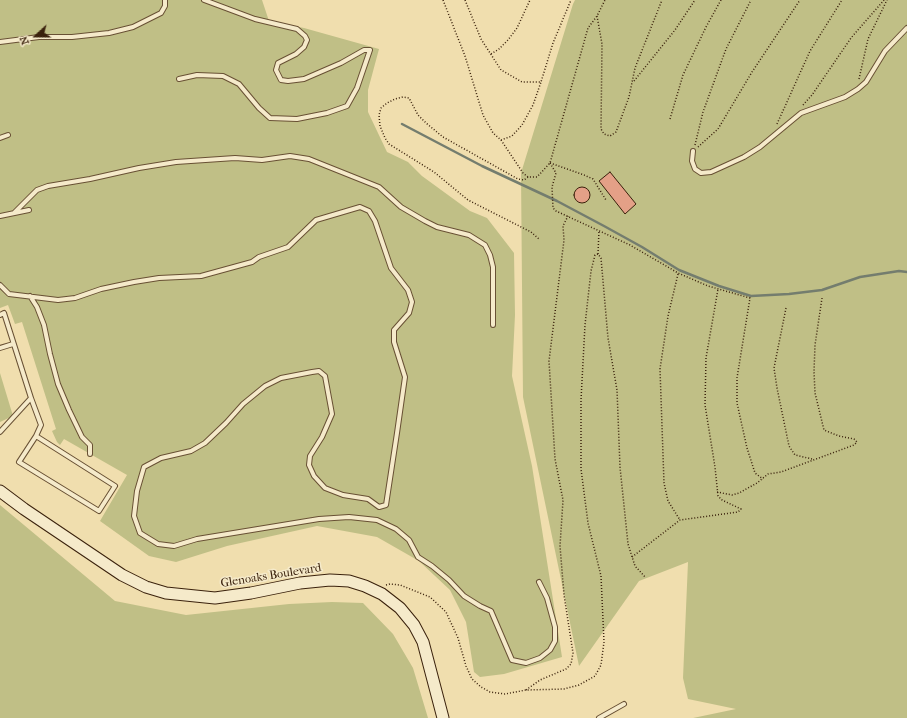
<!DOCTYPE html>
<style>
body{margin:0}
#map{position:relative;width:907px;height:718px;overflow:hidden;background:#f0deae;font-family:"IM FELL French Canon",serif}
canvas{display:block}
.north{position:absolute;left:16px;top:16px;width:40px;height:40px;-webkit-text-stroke:3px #f5eaca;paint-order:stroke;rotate:249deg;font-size:11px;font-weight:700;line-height:16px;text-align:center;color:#3a210c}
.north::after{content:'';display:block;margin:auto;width:14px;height:18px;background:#3a210c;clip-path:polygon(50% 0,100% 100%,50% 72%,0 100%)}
</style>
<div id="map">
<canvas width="907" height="718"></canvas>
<div class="north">N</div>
</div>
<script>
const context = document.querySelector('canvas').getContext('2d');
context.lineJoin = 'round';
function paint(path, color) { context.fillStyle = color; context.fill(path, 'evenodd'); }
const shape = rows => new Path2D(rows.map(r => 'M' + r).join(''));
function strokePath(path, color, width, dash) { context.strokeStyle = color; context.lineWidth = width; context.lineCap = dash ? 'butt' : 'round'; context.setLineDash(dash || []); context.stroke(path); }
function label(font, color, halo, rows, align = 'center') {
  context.font = font + ' "IM FELL French Canon",serif'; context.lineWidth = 3; context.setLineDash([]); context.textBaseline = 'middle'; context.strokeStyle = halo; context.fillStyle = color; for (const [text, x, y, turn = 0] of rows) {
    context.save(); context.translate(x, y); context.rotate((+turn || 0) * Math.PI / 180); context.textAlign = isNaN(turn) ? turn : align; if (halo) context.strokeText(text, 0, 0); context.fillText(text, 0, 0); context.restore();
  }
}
paint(shape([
 [0,0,262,0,269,21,304,28,379,49,368,90,368,112,387,152,408,162,422,176,470,211,487,218,514,253,515,315,512,376,532,466,562,657,504,674,480,677,474,672,466,622,450,590,419,561,377,537,317,526,227,546,176,562,149,556,100,521,127,475,64,439,60,445,57,442,52,431,56,429,22,322,15,324,8,305,0,308],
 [575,0,907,0,907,718,693,718,736,709,688,699,683,678,688,562,639,581,579,666,523,397,521,173,573,4],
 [0,373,13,416,0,422],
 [0,505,115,601,186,615,289,604,332,602,363,603,393,634,413,668,428,718,0,718]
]), '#c0bf86');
strokePath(shape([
 [402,124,482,166,557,201,604,226,642,247,679,270,719,286,751,296,789,294,822,290,860,277,899,271,907,272]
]), '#747d6e', 2.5);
const building = shape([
 [610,172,636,204,625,214,599,181,610,172],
 '574 195a8 8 0 1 1 16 0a8 8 0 1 1-16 0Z'
]);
paint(building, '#e4a087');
strokePath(building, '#3a210c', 1);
const lane = shape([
 [0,42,39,37,72,37,109,33,133,27,161,13,165,6,165,0],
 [179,79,197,75,223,76,239,84,259,108,270,118,297,119,327,113,347,106,357,88,370,50,364,50,341,63,304,79,288,81,281,80,276,70,278,63,296,54,304,47,307,40,305,36,297,29,255,19,204,0],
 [0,138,8,135],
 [693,151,692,161,695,169,701,173,711,172,744,157,760,147,801,113,845,97,858,89,866,82,885,51,907,28],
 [14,213,37,190,48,186,90,179,139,168,176,162,235,158,262,160,290,156,309,159,379,187,401,207,425,221,437,227,469,235,485,245,490,255,493,267,493,325],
 [0,216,29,210],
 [0,285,9,294,58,300,75,298,101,289,134,282,159,278,201,276,252,262,259,257,288,247,316,220,360,207,369,211,375,221,391,268,408,290,412,302,409,313,394,330,394,342,405,377,397,433,386,505,379,507,368,499,343,495,325,488,314,476,309,465,310,456,322,437,332,414,325,376,319,371,312,372,281,378,265,386,243,404,226,423,205,443,191,451,161,458,144,467,137,491,134,516,140,533,158,544,174,546,197,539,319,519,349,517,377,520,396,529,409,540,418,557,432,566,449,580,464,596,480,606,491,611,512,660,526,663,540,658,550,650,555,641,555,627,547,598,539,582],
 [30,296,37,307,44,325,50,354,58,384,69,410,82,437,90,445,90,454],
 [0,315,4,313,31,398,0,432],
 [0,348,13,344],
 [31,398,41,425,36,436,115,486,99,511,19,462,36,436],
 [599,718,624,704]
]);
const secondary = shape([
 [0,491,24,509,122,575,146,587,166,593,215,598,251,593,300,583,330,580,349,581,365,586,382,594,400,608,414,625,423,642,443,718]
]);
strokePath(lane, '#685034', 6);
strokePath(secondary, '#3a210c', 13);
strokePath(shape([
 [443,0,465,56,483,115,493,133,501,140,512,136,522,125,533,105,541,82],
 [465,0,481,39,501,70,522,82,541,82,553,43,571,0],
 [597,16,602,44,601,129,604,134,610,136,616,132,629,97,635,68,662,0],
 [491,54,499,49,508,40,517,28,530,0],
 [859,79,868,39,887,0],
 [634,81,675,30,695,0],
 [803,105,812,95,851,38,884,0],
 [670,119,683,75,706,27,721,0],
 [777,124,810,51,842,0],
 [501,140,523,173,528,177,537,177,550,163,588,28,597,16,605,0],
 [695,145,703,112,726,49,751,0],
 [698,147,718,129,752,72,800,0],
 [550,163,556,173,552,187,553,208,556,211,630,245,678,273,708,286,750,298,737,378,737,403,747,448,755,473,763,479],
 [550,163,584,175,593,179,606,200],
 [528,177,524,180,518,179,443,137,426,123,418,115,409,98,403,97,395,99,387,103,381,108,379,115,380,126,385,138,389,144,434,172,468,200,531,232,539,239],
 [598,254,599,230],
 [678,274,668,316,660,369,664,483,668,501,680,520],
 [786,308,774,368,777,388,789,446,795,455,812,459],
 [717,492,732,495,739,493,757,483,768,474,781,472,854,445,857,442,854,439,839,436,824,430,815,393,814,372,815,345,822,298],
 [632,557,680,520,738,512,741,509,722,500,718,496,715,467,705,405,706,358,718,289],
 [386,585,390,584,400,585,430,597,446,612,458,638,466,666,472,679,481,687,490,692,505,694,526,690,564,689,579,685,595,676,601,665,604,642,601,576,588,523,581,469,581,400,585,325,591,271,595,255,598,254,601,258,608,338,617,390,620,467,628,544,635,566,646,578],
 [526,690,540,680,566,669,571,664,573,653,564,595,560,546,563,500,555,459,549,361,564,240,563,226,568,216]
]), '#3a210c', 1.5, [1, 2]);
strokePath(lane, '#f5eaca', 4);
strokePath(secondary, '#f5eaca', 11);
label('12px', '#3a210c', '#f5eaca', [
 ["Glenoaks Boulevard",271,576,-9]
]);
</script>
